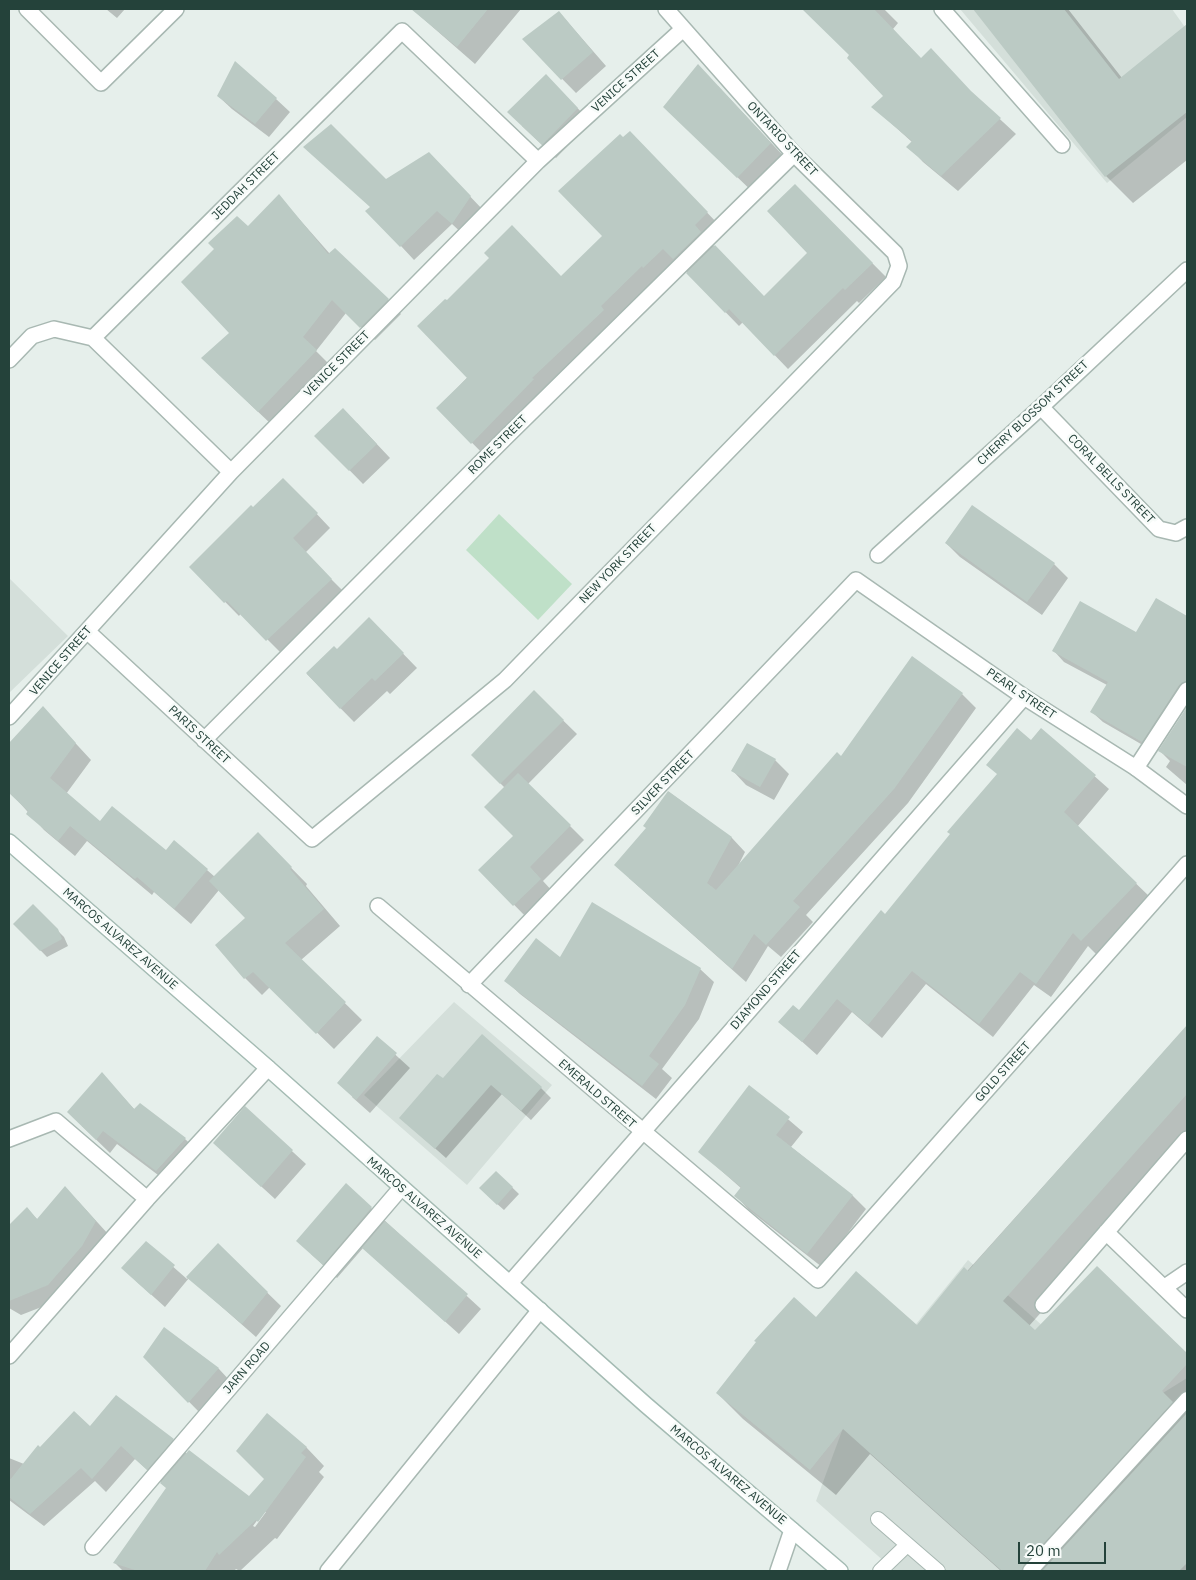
<!DOCTYPE html>
<style>
body{margin:0}
#map{position:relative;width:1196px;height:1580px;overflow:hidden;background:#e6efeb;font-family:"IBM Plex Sans",sans-serif}
canvas{display:block}
.frame{position:absolute;inset:0;border:10px solid #24423a;pointer-events:none}
.scale{position:absolute;left:1018px;top:1542px;width:88px;height:22px;box-sizing:border-box;border:2px solid #24423a;border-top:0;padding-left:6px;font-size:15px;line-height:18px;white-space:nowrap;color:#24423a;-webkit-text-stroke:4px #f7fbf9;paint-order:stroke}
</style>
<div id="map">
<canvas width="1196" height="1580"></canvas>
<div class="frame"></div>
<div class="scale">20 m</div>
</div>
<script>
const context = document.querySelector('canvas').getContext('2d');
context.lineJoin = 'round';
function paint(path, color) { context.fillStyle = color; context.fill(path, 'evenodd'); }
const shape = rows => new Path2D(rows.map(r => 'M' + r).join(''));
function strokePath(path, color, width, dash) { context.strokeStyle = color; context.lineWidth = width; context.lineCap = dash ? 'butt' : 'round'; context.setLineDash(dash || []); context.stroke(path); }
function label(font, color, halo, rows, align = 'center') {
  context.font = font + ' "IBM Plex Sans",sans-serif'; context.lineWidth = 5; context.setLineDash([]); context.textBaseline = 'middle'; context.strokeStyle = halo; context.fillStyle = color; for (const [text, x, y, turn = 0] of rows) {
    context.save(); context.translate(x, y); context.rotate((+turn || 0) * Math.PI / 180); context.textAlign = isNaN(turn) ? turn : align; if (halo) context.strokeText(text, 0, 0); context.fillText(text, 0, 0); context.restore();
  }
}
paint(shape([
 [960,9,1172,9,1187,30,1187,117,1107,183],
 [9,578,68,636,9,693],
 [454,1002,552,1085,467,1185,364,1095],
 [968,1260,1137,1409,1187,1378,1187,1571,895,1571,816,1501,843,1428,882,1366]
]), '#d4dfda');
paint(shape([
 [499,514,572,584,538,620,466,550]
]), '#bfe0c8');
paint(shape([
 [106,9,125,9,117,18],
 [412,9,521,9,475,64],
 [813,9,884,9,898,23,893,29,921,59,977,98,1016,134,958,191,923,162,908,146,912,142,873,107,885,96,851,55,809,13],
 [984,9,1068,9,1122,78,1179,32,1187,40,1187,160,1133,203,1106,176,978,13],
 [559,12,606,66,576,93,524,40],
 [718,86,791,164,758,197,685,127],
 [560,90,591,122,556,158,522,126],
 [218,96,276,99,290,112,269,137,232,109],
 [623,139,643,146,720,226,707,239,764,297,809,253,795,185,886,277,859,303,857,301,788,369,743,322,739,326,677,262,614,321,617,324,486,457,438,408,603,236],
 [443,168,484,211,466,237,452,224,414,260,401,246,371,207,385,180],
 [279,196,330,254,388,300,401,314,375,340,346,313,316,351,330,365,272,425,216,372,231,333,248,228],
 [357,423,390,458,363,484,316,436],
 [297,493,330,528,305,553,345,593,281,653,241,613,239,616,191,567,253,509],
 [946,543,1054,564,1068,578,1042,615,960,557],
 [1156,599,1187,617,1187,699,1153,751,1103,722,1092,712,1107,685,1064,662,1054,651,1137,634],
 [383,633,417,668,390,694,387,691,354,722,307,674,337,651],
 [534,692,577,734,528,784,584,840,543,881,554,893,528,919,480,870,515,836,505,788,472,755],
 [962,694,976,708,908,803,806,915,813,922,781,957,768,946,746,982,629,878,648,828,669,792,732,838,745,852,738,866,841,758],
 [43,708,91,760,66,794,100,823,207,870,215,877,258,834,307,884,306,886,340,926,301,960,362,1020,334,1049,270,987,262,995,245,978,247,918,219,890,191,924,154,892,152,895,87,841,75,856,44,830,9,791,9,744],
 [1187,709,1187,785,1166,767,1170,761,1160,751],
 [1041,729,1109,789,1077,827,1150,897,1096,954,1088,946,1051,997,1034,985,993,1037,926,984,882,1038,852,1012,817,1055,780,1022,799,1012,885,915],
 [775,760,789,774,774,800,746,785,733,771],
 [33,906,64,937,68,946,47,957,15,924],
 [560,958,700,969,714,982,699,1019,662,1069,672,1078,656,1099,520,994,506,981],
 [1187,1026,1187,1148,1029,1326,1035,1332,1097,1268,1187,1355,1187,1571,1001,1571,870,1454,836,1495,743,1419,717,1393,816,1319,917,1327],
 [377,1038,410,1068,370,1113,352,1097],
 [102,1074,135,1110,185,1139,199,1152,170,1184,117,1144,110,1153,82,1126],
 [443,1080,541,1088,551,1098,531,1120,502,1094,446,1158,411,1127],
 [749,1086,803,1132,791,1147,853,1196,866,1209,822,1267,749,1210,736,1196,742,1189,700,1152],
 [245,1108,306,1164,275,1199,228,1156],
 [496,1172,519,1194,504,1210,487,1195],
 [346,1185,481,1309,459,1334,363,1248,337,1278,311,1254],
 [78,1201,109,1235,62,1299,21,1315,9,1308,9,1226,27,1209,38,1220],
 [146,1243,187,1279,218,1245,281,1306,256,1337,189,1278,165,1307,136,1281],
 [164,1328,219,1369,232,1383,202,1415,145,1357],
 [90,1428,173,1440,187,1454,249,1498,306,1447,324,1466,319,1472,324,1477,277,1539,275,1538,240,1571,236,1569,234,1571,123,1571,115,1563,168,1488,135,1459,106,1492,95,1481,44,1526,9,1500,9,1458,24,1464],
 [264,1511,266,1512,255,1527,253,1526]
]), '#0003');
paint(shape([
 [411,9,488,9,457,47],
 [802,9,874,9,921,58,931,48,971,91,1001,118,941,176,906,147,912,141,871,107,883,96,847,58,849,55],
 [973,9,1064,9,1119,79,1187,24,1187,112,1105,177],
 [559,11,593,52,561,80,522,39],
 [235,61,277,98,255,124,217,96],
 [698,64,771,143,737,178,663,107],
 [546,74,578,108,542,145,507,112],
 [331,124,386,179,429,152,471,196,452,224,437,211,400,247,365,211,370,207,303,147],
 [630,131,708,212,695,225,701,232,673,259,663,249,643,268,642,266,601,306,604,310,532,378,534,379,471,444,436,408,467,378,417,326,445,299,447,300,489,258,484,253,512,225,561,276,602,236,558,191,620,134,623,137],
 [795,184,873,263,845,290,843,288,774,356,729,309,725,313,686,273,715,245,764,296,807,253,767,211],
 [279,194,328,254,335,248,389,299,360,328,332,300,303,337,317,350,258,412,201,358,229,333,181,282,214,249,208,243,237,216,248,226],
 [343,408,377,444,349,471,314,436],
 [283,478,318,513,293,538,332,579,266,641,227,601,224,603,189,567,251,505,253,507],
 [972,505,1055,563,1027,602,945,543],
 [1156,598,1187,616,1187,681,1179,685,1142,742,1090,712,1108,682,1052,651,1080,601,1136,632],
 [369,617,404,653,375,681,372,678,340,709,306,673,334,646,337,649],
 [912,656,963,693,894,789,793,901,800,907,766,945,754,934,732,969,614,865,646,828,643,826,668,791,732,837,707,883,716,890,837,752,841,756],
 [534,690,564,720,500,784,471,755],
 [43,706,76,743,50,778,100,821,112,806,166,850,174,840,208,869,174,909,137,877,135,879,70,826,58,841,26,814,28,811,9,793,9,743],
 [1187,707,1187,767,1158,751],
 [1017,728,1031,740,1041,728,1096,775,1064,812,1137,883,1081,941,1073,933,1036,984,1020,972,979,1024,912,971,868,1025,837,999,802,1042,778,1022,793,1005,799,1010,881,910,885,914,950,834,947,832,997,774,986,765],
 [747,743,776,759,760,787,731,771],
 [518,773,571,825,530,867,541,879,513,906,478,870,513,836,484,807],
 [258,832,292,867,290,869,324,909,285,943,346,1002,316,1034,253,972,244,979,215,945,245,918,209,881],
 [592,902,701,968,685,1005,649,1056,659,1064,642,1086,504,981,536,938,560,957],
 [33,904,58,929,62,939,40,951,13,924],
 [1187,1025,1187,1094,1003,1301,1035,1330,1097,1266,1187,1353,1187,1364,1162,1391,1173,1402,1024,1565,1021,1571,1002,1571,843,1429,810,1470,716,1393,756,1342,754,1341,794,1297,816,1317,856,1271,917,1325,964,1267,968,1271],
 [482,1034,542,1087,521,1111,491,1085,435,1149,399,1118,437,1074,443,1078],
 [377,1036,397,1053,356,1100,337,1083],
 [102,1072,134,1109,140,1103,186,1138,156,1171,103,1131,96,1140,67,1112],
 [749,1085,790,1117,776,1135,853,1195,807,1254,734,1196,741,1187,698,1152],
 [245,1106,293,1150,261,1187,213,1143],
 [496,1171,513,1187,497,1205,479,1188],
 [346,1183,372,1207,323,1265,296,1241],
 [65,1186,96,1221,82,1246,48,1285,9,1301,9,1225,27,1207,37,1219],
 [385,1221,468,1294,445,1322,362,1248],
 [146,1241,175,1265,151,1295,121,1268],
 [218,1243,268,1292,242,1324,186,1277],
 [164,1327,219,1368,188,1403,143,1357],
 [116,1395,174,1439,147,1470,121,1446,92,1479,81,1468,30,1514,9,1497,9,1481,38,1445,40,1447,74,1411,90,1426],
 [267,1413,307,1447,301,1453,306,1457,258,1522,256,1520,219,1555,217,1552,205,1571,138,1571,113,1563,166,1488,160,1483,189,1450,249,1496,264,1479,236,1451],
 [1186,1414,1187,1563,1179,1571,1042,1571]
]), '#bbcac4');
const service = shape([
 [878,1519,938,1571],
 [880,1571,907,1545],
 [1030,1571,1187,1399]
]);
const minor = shape([
 [27,9,101,83,176,9],
 [942,9,1062,145],
 [9,360,32,336,54,329,93,338],
 [1041,407,1159,529,1176,533,1187,527],
 [231,472,93,338,402,31,538,161],
 [878,555,1041,407,1187,270],
 [87,631,312,839,505,680,893,282,899,266,895,253,794,154,666,9],
 [9,717,231,472,538,161,683,29],
 [204,740,505,438,794,154],
 [1136,768,1187,806],
 [378,906,818,1280,1187,864],
 [469,985,856,580,1024,697],
 [9,1139,56,1121,147,1199],
 [1106,1232,1187,1310],
 [1165,1287,1187,1272],
 [1043,1305,1187,1139],
 [9,1356,147,1199,268,1068],
 [93,1547,401,1188],
 [328,1571,540,1310],
 [778,1571,792,1530]
]);
const tertiary = shape([
 [510,1283,1024,697,1136,768,1187,690]
]);
const secondary = shape([
 [9,842,268,1068,646,1405,840,1571]
]);
strokePath(service, '#a8b8b2', 16);
strokePath(minor, '#a8b8b2', 18);
strokePath(tertiary, '#a8b8b2', 18);
strokePath(secondary, '#a4bbb3', 18);
strokePath(service, '#fff', 14);
strokePath(minor, '#fff', 15);
strokePath(tertiary, '#fff', 15);
strokePath(secondary, '#fff', 15);
label('12px', '#24423a', '#f7fbf9', [
 ["VENICE STREET",626,81,-42],
 ["ONTARIO STREET",782,139,47],
 ["JEDDAH STREET",246,186,-45],
 ["VENICE STREET",337,364,-45],
 ["CHERRY BLOSSOM STREET",1033,413,-43],
 ["ROME STREET",498,445,-45],
 ["CORAL BELLS STREET",1111,479,46],
 ["NEW YORK STREET",618,564,-46],
 ["VENICE STREET",61,661,-49],
 ["PEARL STREET",1021,694,34],
 ["PARIS STREET",199,735,43],
 ["SILVER STREET",663,783,-46],
 ["MARCOS ALVAREZ AVENUE",120,939,41],
 ["DIAMOND STREET",766,990,-49],
 ["GOLD STREET",1003,1072,-48],
 ["EMERALD STREET",597,1094,41],
 ["MARCOS ALVAREZ AVENUE",424,1208,41],
 ["JARN ROAD",247,1368,-49],
 ["MARCOS ALVAREZ AVENUE",728,1475,40]
]);
</script>
